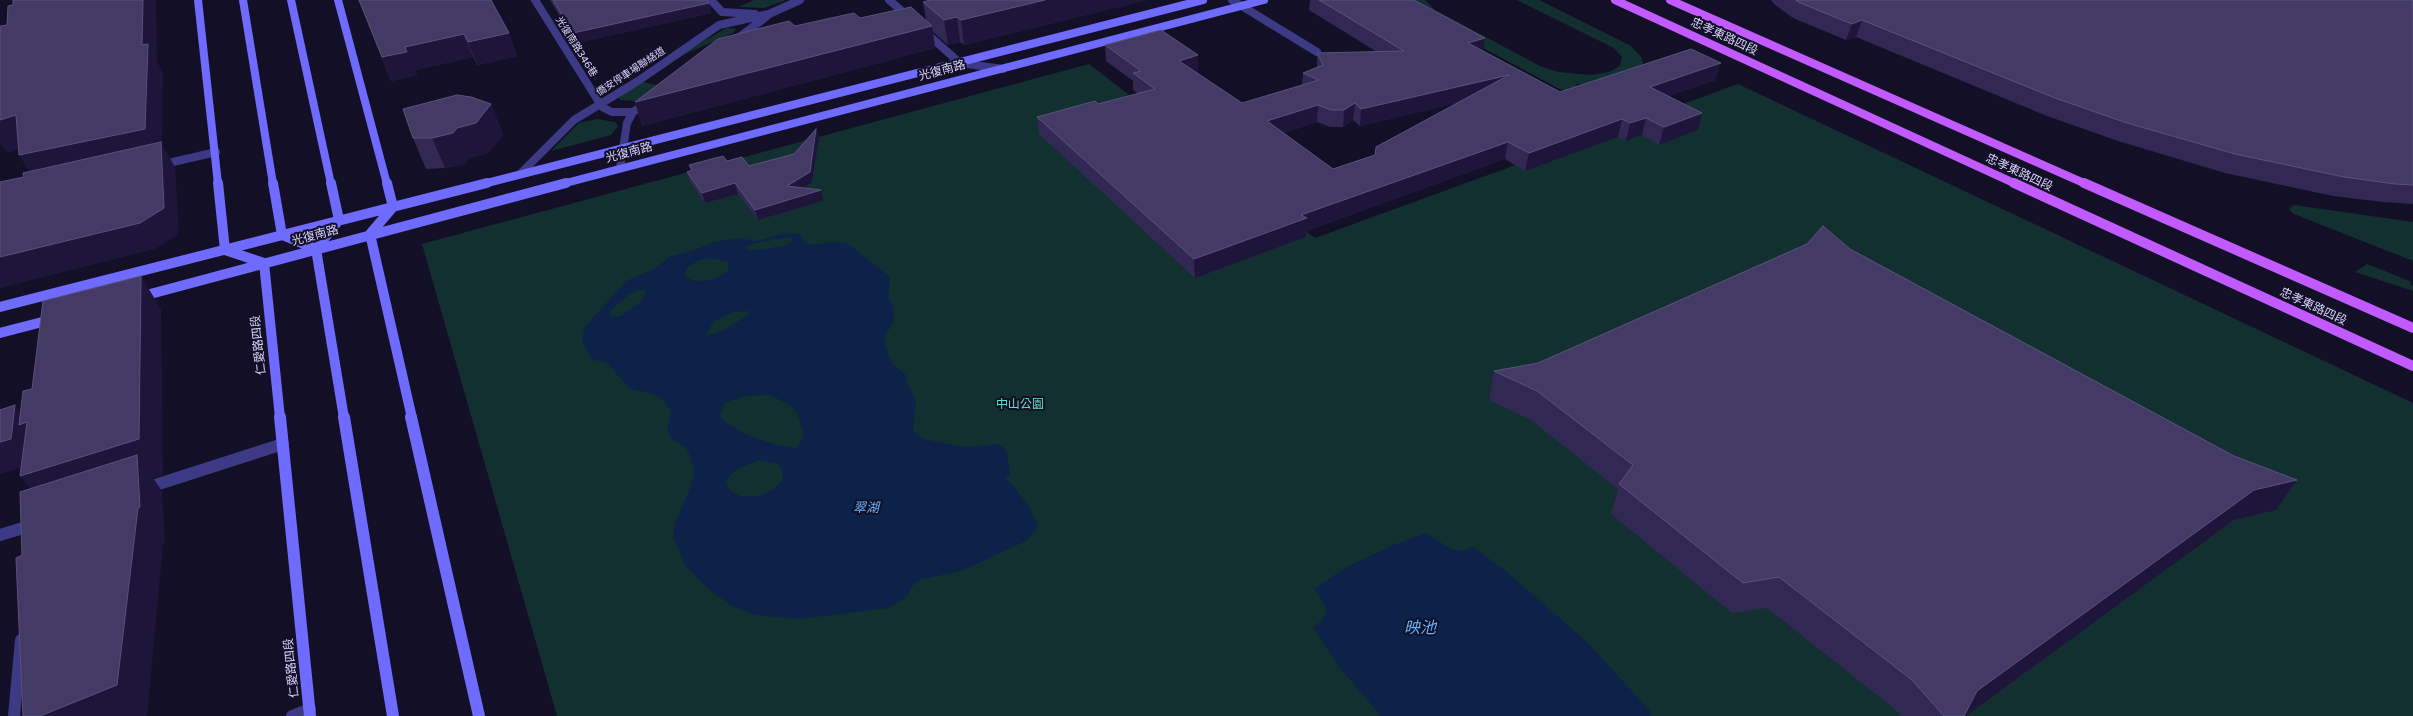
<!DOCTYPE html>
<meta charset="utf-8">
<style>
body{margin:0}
canvas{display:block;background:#130f26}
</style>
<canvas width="2413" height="716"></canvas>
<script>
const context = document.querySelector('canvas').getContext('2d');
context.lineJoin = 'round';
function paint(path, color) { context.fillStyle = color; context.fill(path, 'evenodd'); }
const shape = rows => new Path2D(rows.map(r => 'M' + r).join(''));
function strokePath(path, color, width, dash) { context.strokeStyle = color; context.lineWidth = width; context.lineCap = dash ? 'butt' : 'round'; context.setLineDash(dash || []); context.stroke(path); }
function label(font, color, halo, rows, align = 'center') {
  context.font = font + ' "Varela Round","Noto Sans TC",sans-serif'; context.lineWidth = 4; context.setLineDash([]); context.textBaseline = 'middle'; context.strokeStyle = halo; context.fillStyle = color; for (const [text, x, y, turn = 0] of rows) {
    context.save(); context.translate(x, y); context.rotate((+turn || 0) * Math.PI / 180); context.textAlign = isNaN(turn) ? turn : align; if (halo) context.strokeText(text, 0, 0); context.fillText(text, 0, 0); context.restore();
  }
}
paint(shape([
 [754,0,786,0,764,8,739,7],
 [1394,0,1425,0,1435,10,1540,66,1558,72,1591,75,1609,72,1620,66,1622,57,1614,48,1517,0,1539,0,1631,46,1642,58,1643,65,1640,71,1598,85,1575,84,1582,88,1567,93],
 [726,28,736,29,733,33,685,54,643,82,660,86,635,101,620,100,618,97,689,50],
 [1089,64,1315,238,1738,84,2413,403,2413,716,557,716,422,244],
 [597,119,615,122,618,126,611,135,551,151,579,123],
 [2294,205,2413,222,2413,261,2294,214,2289,209],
 [2367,264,2412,282,2410,284,2413,286,2413,291,2355,272]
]), '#12302f');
paint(shape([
 [787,233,799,234,806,243,814,245,831,242,847,243,890,277,888,299,892,302,894,313,892,325,885,335,885,346,893,365,906,375,908,386,914,396,916,404,913,429,917,435,924,439,947,444,968,447,997,444,1003,447,1007,453,1010,474,1005,479,1013,485,1029,507,1037,523,1036,531,1026,541,963,570,920,580,913,585,906,598,888,608,799,619,755,615,732,606,707,588,685,565,673,536,675,523,691,486,694,471,691,458,686,448,672,439,667,429,671,412,665,402,658,396,629,388,607,363,591,359,582,341,584,328,626,281,654,269,671,256,692,251,715,242,740,238,755,241],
 [788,237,794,240,786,245,768,249,749,251,747,249,747,246,755,243],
 [708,258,727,261,729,265,727,272,712,280,695,281,687,278,685,273,688,267,697,261],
 [640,290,645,290,646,294,641,302,621,316,612,317,609,313,615,306,631,293],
 [748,311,750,312,749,314,734,324,722,331,705,336,714,321,733,312],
 [770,395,790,405,797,413,804,432,802,440,795,448,774,444,747,435,725,422,720,417,724,403,730,401,744,396],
 [759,460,778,464,783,472,782,481,771,491,759,496,740,496,730,491,726,482,731,475,737,469],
 [1426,533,1451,549,1462,551,1473,547,1507,572,1589,644,1653,714,1650,716,1381,716,1340,668,1313,628,1323,619,1326,611,1323,601,1314,589,1345,568,1391,546]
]), '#0c2248');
strokePath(shape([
 [535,0,602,107,612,112,633,112],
 [711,0,722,12,755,14],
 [889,0,910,18],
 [1232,0,1317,52],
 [925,32,960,63,1003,69],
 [734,41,766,17],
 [620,168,627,123,633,112,647,102],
 [520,174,574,120,638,81,719,25,769,14]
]), '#3d3a85', 8);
strokePath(shape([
 [146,488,283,444],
 [0,535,33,525],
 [14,716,21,640]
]), '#3d3a85', 12);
strokePath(shape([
 [769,14,800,0],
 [160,165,216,152]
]), '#3d3a85', 8);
strokePath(shape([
 [292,716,310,709]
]), '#3d3a85', 12);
strokePath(shape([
 [198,0,218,184],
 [243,0,273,184],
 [291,0,331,184],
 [338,0,387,184],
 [483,184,1203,0],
 [562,184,1264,0]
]), '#6f6bff', 8);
strokePath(shape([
 [218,183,225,250],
 [273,183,282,235],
 [331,183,339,220],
 [387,183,393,207],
 [393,207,370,234,412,418],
 [339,220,316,249,344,418],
 [282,235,316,249],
 [225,250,264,263],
 [264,263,280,418],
 [139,297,566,183],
 [0,307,487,183],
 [0,333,54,319]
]), '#6f6bff', 10);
strokePath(shape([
 [280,417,310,716],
 [344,417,393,716],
 [411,417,479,716]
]), '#6f6bff', 12);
strokePath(shape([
 [1615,0,2016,184],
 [1670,0,2086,184]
]), '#c25bff', 8);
strokePath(shape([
 [2014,183,2413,366],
 [2084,183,2413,328]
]), '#c25bff', 10);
paint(shape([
 [359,0,509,33,517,56,477,65,473,57,415,70,417,75,391,81],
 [550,0,706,0,709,3,711,13,576,43],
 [1147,0,964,45,960,42,948,45,933,32,935,48,642,126,635,102,795,26,860,18,926,20,923,2],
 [1310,0,1414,0,1483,51,1560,92,1716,80,1668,96,1698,130,1659,145,1642,135,1626,141,1618,137,1525,171,1505,159,1306,231,1306,237,1195,278,1039,134,1037,117,1098,104,1139,94,1133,90,1133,81,1106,61,1105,45,1198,72,1196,72,1242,103,1302,85,1303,73,1317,67,1317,53,1377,52,1309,10],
 [1457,103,1375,155,1333,169,1283,133,1317,122,1330,127,1343,127,1353,120,1360,126],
 [1771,0,2413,0,2413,204,2383,202,2333,196,2225,173,2118,141,2047,116,1856,37,1846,40,1793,18,1774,4],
 [491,104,503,135,488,153,469,158,465,164,445,168,426,169,413,138],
 [816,129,819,139,812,182,804,188,823,201,758,220,738,194,705,203,690,182,687,172,691,171,689,165,727,161,749,166,794,154],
 [1850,249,2234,456,2297,480,2276,510,2234,520,1966,716,1901,716,1896,710,1767,608,1732,613,1611,514,1618,489,1531,420,1489,400,1494,371,1538,363]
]), '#312854');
paint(shape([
 [143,0,156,0,157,62,163,72,162,144,175,167,179,234,155,249,0,288,0,257,38,185,19,155,142,45],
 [1045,0,1147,0,964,45,961,20],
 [709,3,711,13,576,43,573,33],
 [957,17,960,42,948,45,944,20],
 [1862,20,1856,37,1846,40,1852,24],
 [932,26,935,48,642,126,635,102],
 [509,33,517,56,477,65,468,42],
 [464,34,473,57,415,70,417,75,391,81,382,57,405,47],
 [1485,38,1483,54,1468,43],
 [1198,55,1198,72,1179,77,1179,61],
 [1721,63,1716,80,1646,104,1650,87],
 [1509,75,1507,92,1360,126,1361,109],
 [1355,103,1353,120,1343,127,1344,110],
 [491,104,503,135,488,153,469,158,465,164,445,168,432,138,457,128],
 [1318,105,1317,122,1266,138,1267,121],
 [1702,113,1698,130,1659,145,1664,127],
 [16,115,35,145,7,153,0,143,0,120],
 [1646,118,1642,135,1626,141,1630,123],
 [1622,119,1618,137,1525,171,1529,153],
 [816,129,819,139,812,182,790,197,787,186],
 [1508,142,1505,159,1306,231,1306,237,1195,278,1194,259,1301,215],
 [735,183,738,194,705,203,702,193],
 [821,190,823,201,758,220,755,210],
 [141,276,161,309,163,475,153,478,162,491,165,543,163,544,147,716,40,716,48,512,20,476],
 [15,405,27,422,30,465,0,474,0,442],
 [2297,480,2276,510,2234,520,1966,716,1962,716,1977,691,2254,490]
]), '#1d163a');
const building = shape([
 [13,0,143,0,142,45,148,44,145,129,19,155,16,115,0,120,0,26,7,25,8,6,13,5,13,0],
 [359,0,491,0,509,33,468,42,464,34,405,47,407,52,382,57,359,0],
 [553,0,706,0,709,3,573,33,553,0],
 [930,0,1045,0,961,20,957,17,944,20,923,2,930,0],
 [1319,0,1414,0,1485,38,1468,43,1560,92,1691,49,1721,63,1650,87,1702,113,1664,127,1646,118,1630,123,1622,119,1529,153,1508,142,1301,215,1307,218,1194,259,1037,117,1095,101,1098,104,1155,89,1133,73,1141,71,1105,45,1161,30,1198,55,1179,61,1242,103,1319,80,1303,73,1323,65,1317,53,1404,51,1319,0],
 [1509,75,1376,147,1375,155,1333,169,1267,121,1318,105,1331,110,1344,110,1355,103,1361,109,1509,75],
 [1796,0,2413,0,2413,185,2395,184,2344,177,2235,154,2127,123,2055,98,1862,20,1852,24,1798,2,1796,0],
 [911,7,932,26,635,102,718,39,789,21,795,26,854,13,860,18,911,7],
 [457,95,471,97,491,104,476,123,457,128,453,133,432,138,413,138,403,109,457,95],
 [816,129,810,172,787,186,821,190,755,210,735,183,702,193,687,172,692,170,689,165,723,156,727,161,742,157,749,166,794,154,816,129],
 [161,142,164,208,140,223,0,257,0,182,24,177,23,173,161,142],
 [1823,226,1850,249,2234,456,2297,480,2254,490,1977,691,1964,716,1944,716,1912,680,1779,577,1743,583,1619,484,1633,465,1537,391,1494,371,1538,363,1807,244,1823,226],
 [141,276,139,439,20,476,27,422,19,425,23,391,32,389,43,301,141,276],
 [15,405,11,439,0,442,0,410,15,405],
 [137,455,140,507,138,508,117,685,40,716,23,716,16,558,22,555,20,492,137,455]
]);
paint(building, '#433a66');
strokePath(building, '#5a527e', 1);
label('10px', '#d9d4ff', '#130f26', [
 ["光復南路346巷",576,47,58],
 ["僑安停車場聯絡道",631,72,-33]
]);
label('12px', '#d9d4ff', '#130f26', [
 ["忠孝東路四段",1724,37,25],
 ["光復南路",942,71,-15],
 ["光復南路",629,153,-15],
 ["忠孝東路四段",2019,173,25],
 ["光復南路",315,236,-15],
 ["忠孝東路四段",2313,307,25],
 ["仁愛路四段",259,345,-96],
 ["仁愛路四段",292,668,-96]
]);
label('12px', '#5fe0c0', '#130f26', [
 ["中山公園",1020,405]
]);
label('italic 13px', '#62b6ff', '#130f26', [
 ["翠湖",866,509]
]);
label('italic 16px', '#62b6ff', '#130f26', [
 ["映池",1420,629]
]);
</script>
